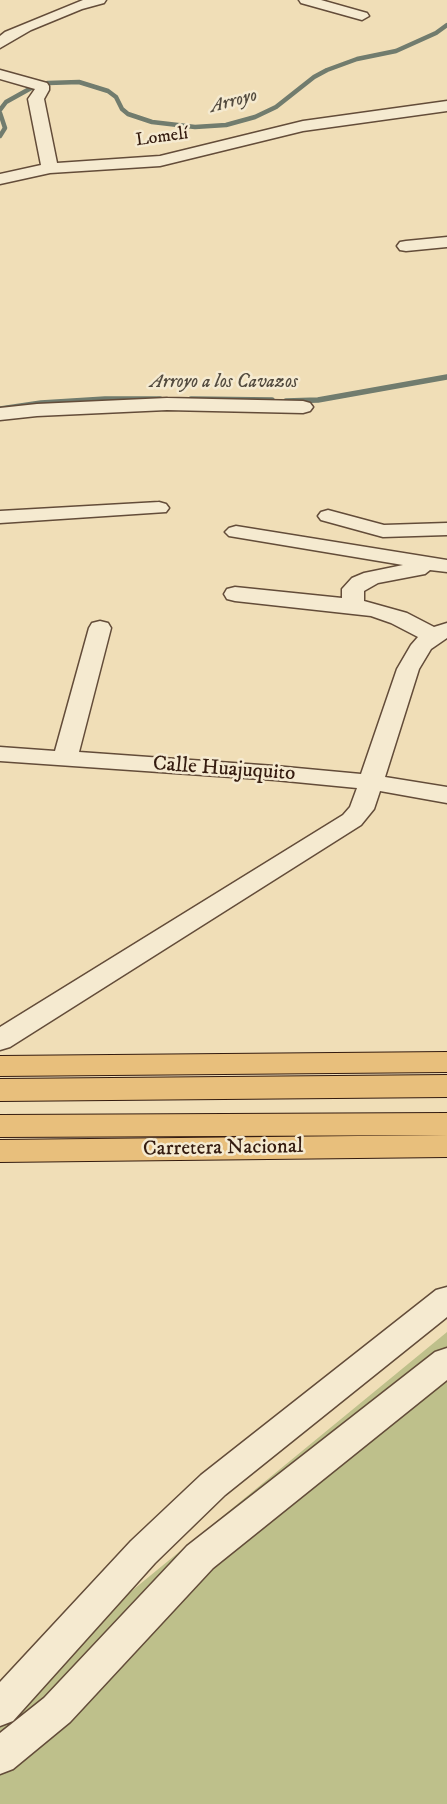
<!DOCTYPE html>
<meta charset="utf-8">
<style>
body{margin:0}
canvas{display:block;background:#f0deb7}
</style>
<canvas width="447" height="1804"></canvas>
<script>
const context = document.querySelector('canvas').getContext('2d');
context.lineJoin = 'round';
function paint(path, color) { context.fillStyle = color; context.fill(path, 'evenodd'); }
const shape = rows => new Path2D(rows.map(r => 'M' + r).join(''));
function strokePath(path, color, width, dash) { context.strokeStyle = color; context.lineWidth = width; context.lineCap = dash ? 'butt' : 'round'; context.setLineDash(dash || []); context.stroke(path); }
function label(font, color, halo, rows, align = 'center') {
  context.font = font + ' "IM FELL DW Pica",serif'; context.lineWidth = 5; context.setLineDash([]); context.textBaseline = 'middle'; context.strokeStyle = halo; context.fillStyle = color; for (const [text, x, y, turn = 0] of rows) {
    context.save(); context.translate(x, y); context.rotate((+turn || 0) * Math.PI / 180); context.textAlign = isNaN(turn) ? turn : align; if (halo) context.strokeText(text, 0, 0); context.fillText(text, 0, 0); context.restore();
  }
}
paint(shape([
 [447,1332,447,1804,0,1804,0,1699]
]), '#bec08b');
strokePath(shape([
 [0,110,6,102,33,87,48,83,79,82,108,91,116,97,122,109,128,114,152,122,195,127,226,125,255,117,276,107,314,77,327,70,357,59,396,51,436,33,447,25],
 [0,113,5,128,0,136]
]), '#717c6e', 4.5);
strokePath(shape([
 [191,399,272,400],
 [286,401,318,400,447,377],
 [0,409,41,403,105,399,160,399]
]), '#717c6e', 5.5);
const minor = shape([
 [83,0,106,0,104,3,82,9,31,30,0,48,0,36,5,32,83,0],
 [299,0,321,0,367,13,369,16,362,20,301,3,299,0],
 [0,70,47,83,49,86,49,90,44,99,57,163,160,156,303,121,447,101,447,111,303,131,160,166,50,173,0,184,0,174,41,165,28,99,35,89,0,79,0,70],
 [447,237,447,247,406,251,400,250,397,246,400,242,406,241,447,237],
 [167,398,303,401,310,403,313,407,310,411,303,413,167,410,37,416,0,420,0,408,37,404,167,398],
 [159,502,166,504,169,508,166,512,0,523,0,511,159,502],
 [328,510,384,525,447,523,447,535,383,537,321,520,318,516,321,512,328,510],
 [236,526,447,560,447,572,430,570,425,574,378,583,364,591,364,601,407,613,434,627,447,623,447,638,431,649,419,669,385,777,447,787,447,803,380,791,374,809,361,825,10,1047,0,1050,0,1027,343,815,350,807,357,788,275,780,0,761,0,747,55,751,89,628,92,623,100,621,108,623,111,628,79,752,275,766,361,774,397,669,411,645,418,637,391,623,371,616,235,601,227,599,224,594,227,589,235,587,342,598,342,589,352,578,364,573,403,565,229,536,225,532,229,528,236,526],
 [447,1287,447,1317,225,1495,155,1563,13,1721,0,1726,0,1682,131,1541,201,1475,436,1290,447,1287],
 [447,1348,447,1380,213,1568,70,1722,13,1769,0,1774,0,1733,44,1698,187,1546,435,1352,447,1348]
]);
const major = shape([
 [447,1052,447,1072,0,1076,0,1056,447,1052],
 [447,1135,447,1157,0,1162,0,1140,447,1135]
]);
const highway = shape([
 [447,1075,447,1097,0,1101,0,1079,447,1075],
 [447,1113,447,1135,0,1137,0,1115,447,1113]
]);
strokePath(minor, '#634c39', 3);
strokePath(major, '#341b0f', 2);
strokePath(highway, '#341b0f', 2);
paint(minor, '#f5ead0');
paint(major, '#e8bf7c');
paint(highway, '#e8bf7c');
label('18px', '#341b0f', '#f5ead0', [
 ["Lomelí",162,138,-8]
]);
label('italic 19px', '#534b3f', '#f5ead0', [
 ["Arroyo",234,102,-15],
 ["Arroyo a los Cavazos",224,383]
]);
label('21px', '#341b0f', '#f5ead0', [
 ["Calle Huajuquito",224,770,4],
 ["Carretera Nacional",223,1149,-1]
]);
</script>
